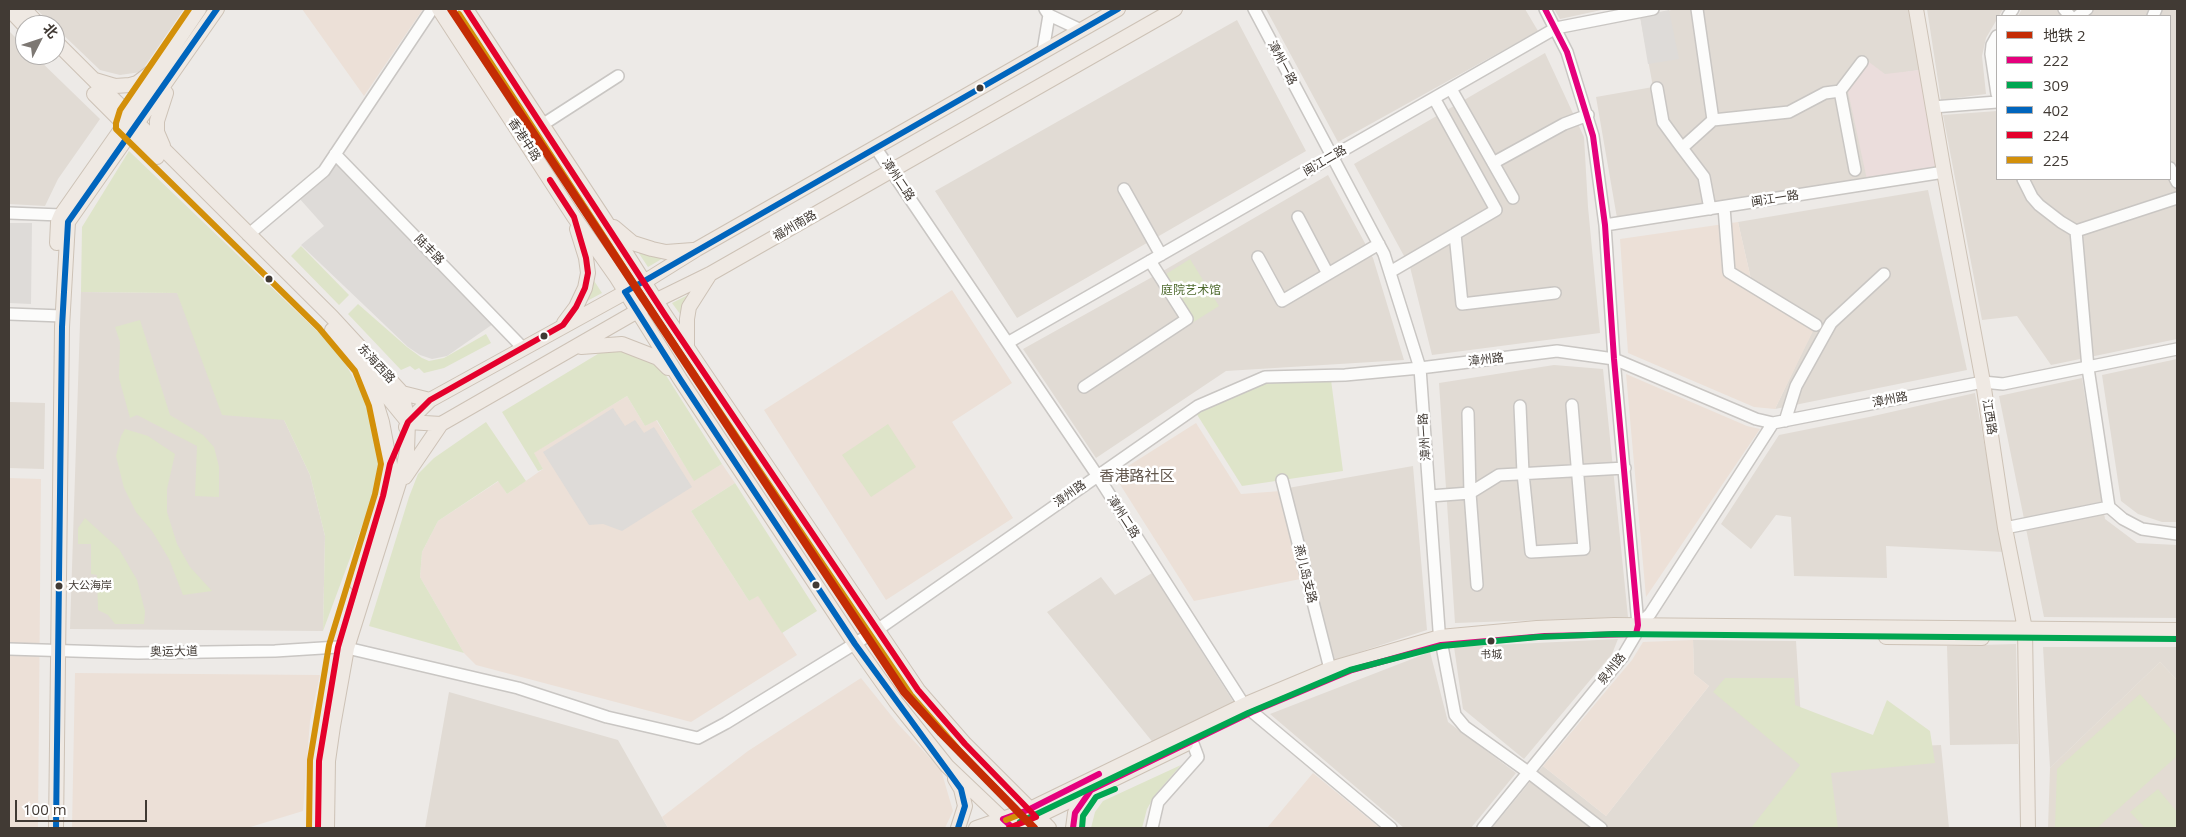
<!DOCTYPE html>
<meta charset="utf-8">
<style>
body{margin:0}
#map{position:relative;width:2186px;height:837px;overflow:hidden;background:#edeae7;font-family:"Open Sans","Noto Sans SC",sans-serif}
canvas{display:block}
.frame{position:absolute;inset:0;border:10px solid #413a34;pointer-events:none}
.legend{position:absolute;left:1996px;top:15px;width:175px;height:165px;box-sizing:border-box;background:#fff;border:1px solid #b3b0ae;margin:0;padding:6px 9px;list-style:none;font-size:15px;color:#413a34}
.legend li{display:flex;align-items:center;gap:10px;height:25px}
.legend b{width:25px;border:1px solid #b3b0ae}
.north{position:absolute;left:15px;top:15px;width:50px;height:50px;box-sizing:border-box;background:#fff;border:1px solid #b3b0ae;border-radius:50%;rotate:49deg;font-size:14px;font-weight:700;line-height:20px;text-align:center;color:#413a34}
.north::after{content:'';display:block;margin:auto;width:18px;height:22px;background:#7d7873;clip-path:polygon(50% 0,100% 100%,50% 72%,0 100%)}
.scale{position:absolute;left:15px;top:800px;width:132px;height:22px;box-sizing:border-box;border:2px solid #413a34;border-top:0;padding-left:6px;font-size:15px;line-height:18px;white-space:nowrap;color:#413a34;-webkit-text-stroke:4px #fff;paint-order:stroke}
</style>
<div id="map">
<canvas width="2186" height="837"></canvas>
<div class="frame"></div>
<ul class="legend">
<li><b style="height:6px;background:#c42c05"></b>地铁 2</li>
<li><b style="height:6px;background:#e5007d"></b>222</li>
<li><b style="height:6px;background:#00a651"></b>309</li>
<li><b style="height:6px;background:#0065bd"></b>402</li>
<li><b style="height:6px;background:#e4002b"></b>224</li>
<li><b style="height:6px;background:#d3900a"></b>225</li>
</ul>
<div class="north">北</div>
<div class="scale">100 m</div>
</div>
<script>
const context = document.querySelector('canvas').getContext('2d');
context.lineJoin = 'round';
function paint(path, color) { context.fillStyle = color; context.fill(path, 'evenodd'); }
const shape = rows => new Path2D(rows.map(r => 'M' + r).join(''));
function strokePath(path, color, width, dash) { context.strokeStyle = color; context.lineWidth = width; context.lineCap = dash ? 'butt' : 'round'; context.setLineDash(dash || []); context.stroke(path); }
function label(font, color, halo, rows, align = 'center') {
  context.font = font + ' "Open Sans","Noto Sans SC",sans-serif'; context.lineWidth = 5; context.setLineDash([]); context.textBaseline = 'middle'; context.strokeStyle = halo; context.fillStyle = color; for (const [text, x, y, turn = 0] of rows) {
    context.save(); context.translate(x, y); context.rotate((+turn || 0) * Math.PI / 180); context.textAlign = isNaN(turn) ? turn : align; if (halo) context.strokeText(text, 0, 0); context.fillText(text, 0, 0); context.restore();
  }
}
paint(shape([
 [36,9,184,9,141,72,120,75,100,70,55,27,55,25,53,25],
 [1266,9,1525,9,1538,31,1338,142],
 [1554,9,1606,9,1560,19],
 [1677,9,1909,9,1920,70,1885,75,1867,180,1617,218,1596,97,1653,87,1640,16],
 [1927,9,2003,9,1986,38,1982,56,1986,94,1941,100],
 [2022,9,2177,9,2177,339,2051,365,2017,316,1982,320,1943,115,1997,111,1997,179,2170,179,2170,16,2018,16],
 [1237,20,1306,151,1017,318,935,191],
 [9,31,25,47,25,55,34,55,100,119,58,179,45,206,9,204],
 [1545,53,1584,137,1588,207,1600,333,1432,355,1410,267,1354,164],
 [1328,175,1373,258,1404,360,1226,371,1096,458,1023,349,1163,271],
 [1928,190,1967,370,1775,409,1815,325,1753,288,1738,222],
 [81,292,177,293,284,420,310,475,325,536,323,631,70,629],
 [2177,359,2177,522,2162,522,2138,514,2121,501,2102,375],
 [1554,365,1603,369,1628,617,1455,623,1439,383],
 [2082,378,2105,519,2137,543,2177,545,2177,618,2044,617,1999,396],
 [1975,393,2004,552,1886,546,1887,578,1794,576,1791,517,1776,515,1751,549,1721,524,1779,435,1869,417],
 [9,402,45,403,44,469,9,468],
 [1413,466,1427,630,1329,662,1288,488],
 [1152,573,1236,706,1155,745,1047,612,1101,577,1115,595],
 [1618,639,1612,654,1524,759,1463,709,1454,647],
 [1693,640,1796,641,1801,719,1875,748,1941,745,1949,828,1492,828,1543,766,1606,816,1709,686,1694,674],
 [2016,644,2018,744,1950,745,1947,646],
 [2043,647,2177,647,2177,680,2160,662,2050,768],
 [1430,652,1448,722,1516,773,1471,828,1404,828,1270,714],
 [449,692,618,740,668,828,425,828]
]), '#e1dbd4');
paint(shape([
 [302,9,423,9,364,96],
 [1738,222,1753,288,1816,325,1775,409,1754,407,1628,353,1620,239],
 [952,290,1012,383,952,422,1013,518,886,600,764,410],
 [1626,374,1747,426,1760,429,1646,597],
 [627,396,645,426,656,420,694,480,722,464,735,483,691,511,749,601,758,595,797,655,691,722,476,665,464,653,420,577,422,552,438,521,499,481,507,494,543,469,533,453],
 [1196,423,1241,494,1281,491,1305,578,1194,601,1114,475],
 [9,478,41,479,38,828,9,828],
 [1693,640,1694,674,1709,686,1606,816,1543,766,1632,660,1643,642],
 [75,673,320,675,310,721,303,811,247,828,72,828],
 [861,678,898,724,941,770,953,811,945,828,668,828,662,817,748,751],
 [1313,773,1380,828,1267,828]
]), '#ece0d7');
paint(shape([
 [2160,662,2177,680,2177,828,2048,828,2050,768]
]), '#e3dcd3');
paint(shape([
 [1869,62,1885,74,1920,70,1938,168,1867,180,1848,91]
]), '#ebdddc');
paint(shape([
 [129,151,339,352,366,401,380,455,372,499,323,631,325,536,310,475,284,420,222,415,177,293,81,292,82,227],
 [301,246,349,295,339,305,291,256],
 [638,252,665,257,648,267],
 [1190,259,1219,306,1192,323,1163,276],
 [589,273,602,293,576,307],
 [692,293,683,318,672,303],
 [358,304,407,347,422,358,429,361,444,358,486,334,491,343,444,368,424,373,419,368,415,370,410,366,401,370,348,314],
 [140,320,170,415,203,435,214,447,219,467,219,497,195,496,197,446,137,415,130,418,119,378,120,342,115,327],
 [606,349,630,352,662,369,722,464,694,481,657,420,645,426,627,396,534,453,543,469,538,471,502,412],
 [1331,380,1343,471,1242,486,1196,413,1266,382],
 [486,422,526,481,507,494,498,481,438,521,422,552,420,577,464,653,369,626,409,497,418,474,434,458],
 [888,424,916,467,871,497,842,455],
 [125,429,148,436,175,454,167,489,167,512,177,544,190,567,212,591,183,595,169,559,152,531,136,512,124,488,116,456,121,436],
 [735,483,817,611,782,633,758,596,749,601,691,511],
 [85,518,119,549,137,580,145,611,144,624,115,624,108,615,98,610,97,575,91,574,91,544,78,544,78,528],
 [1725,678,1794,678,1795,705,1873,735,1887,700,1930,731,1935,763,1831,773,1838,828,1751,828,1800,765,1713,692],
 [2140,694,2177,736,2177,756,2097,828,2055,828,2057,769],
 [1181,765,1155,795,1147,809,1142,828,1091,828,1095,812,1103,801],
 [2158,789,2177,812,2177,828,2145,828,2130,812]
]), '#dee4c9');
paint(shape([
 [1669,10,1679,59,1648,64,1640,16],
 [338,162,493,324,447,356,432,359,420,355,408,347,301,245,324,226,299,198],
 [9,223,32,223,31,304,9,303],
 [613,408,625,426,635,420,644,433,654,427,692,487,622,531,603,524,589,525,543,452]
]), '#dedbd8');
const minor = shape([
 [1254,9,1384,254,1420,368,1439,630,1455,715,1465,727,1528,772,1601,828],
 [1545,9,1567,52,1593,136,1605,225,1614,359,1638,625],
 [1697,9,1713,120,1789,112,1825,93,1840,91,1862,62],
 [2064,9,2070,16],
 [1049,15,1081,30],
 [2008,16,2013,9],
 [2078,16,2087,9],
 [2153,16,2156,9],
 [1997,36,1992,45,1991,54,1997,94],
 [1043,51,1049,15,1045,9],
 [1657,88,1663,122,1682,148,1713,120],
 [1451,89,1513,198],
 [1840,91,1855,170],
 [1933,107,1997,102],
 [542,125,618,76],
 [875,147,1097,475,1244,705,1391,828],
 [1682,148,1704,177,1710,209],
 [335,154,523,348],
 [1493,163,1564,124,1588,115],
 [2170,168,2177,182],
 [2023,179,2032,197,2039,205,2061,222,2076,231,2177,198],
 [1124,189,1161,255],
 [1724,207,1729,272,1816,325],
 [9,213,61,215],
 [1298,217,1328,274],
 [1605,225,1944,172],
 [2076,231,2088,368,2109,507,2123,519,2142,529,2177,534],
 [1455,234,1462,304,1555,293],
 [248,235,324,171,432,9],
 [1258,257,1282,301,1379,244],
 [1390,272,1496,210,1434,98],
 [9,314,62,316],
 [1009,342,1556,28,1653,9],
 [1084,387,1187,319,1150,261],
 [1520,406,1523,473,1531,552,1584,549,1572,405],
 [1468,413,1470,493,1477,585],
 [1785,421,1796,386,1831,323,1884,274],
 [1282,480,1330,669],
 [1430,496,1470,493,1499,475,1625,468],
 [2005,528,2109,507],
 [347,648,518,688,607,717,698,738,726,723,877,630,1198,406,1265,377,1345,375,1420,368,1557,351,1614,359,1756,419,1773,423,1983,382,2003,384,2177,349],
 [9,649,138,653,275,651,338,647],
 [1152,828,1158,802,1198,757,1192,741],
 [1483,828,1623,656,1636,634,1638,625,1650,614,1773,423]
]);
const major = shape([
 [9,9,25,26],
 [24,9,39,25],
 [439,9,574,217,617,278,680,379,855,644,896,702,947,766,1008,824],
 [466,9,605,220,665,315,918,690,965,744,1049,828],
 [1916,9,1944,172,1983,382,2005,528,2025,629,2028,828],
 [55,41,332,317,402,393,408,422,407,451,403,470,347,648,333,726,328,761,327,828],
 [95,80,115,86,130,85,137,83,153,71],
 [94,94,157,157],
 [163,146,157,132,157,121,166,93],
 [614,227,633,243,652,249,666,252,693,250],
 [57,243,58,222,61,215,124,125,128,114,199,9],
 [564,323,576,307,585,288,588,273,586,258,577,229],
 [332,330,363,367,370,383,382,422,390,464,383,496,357,584],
 [581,347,622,344,658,358,668,368],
 [687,347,687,319,689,307,710,274],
 [363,367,408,422,441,424,655,301,710,274,1175,9],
 [402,393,430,400],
 [406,427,408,422,430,400,644,282,697,249,1118,9],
 [405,477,441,424],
 [1886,637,1982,638],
 [955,779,961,789,965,806,958,828],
 [56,828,62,327,68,222,217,9],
 [976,828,1028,810,1244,705,1330,669,1440,637,1537,628,1614,625,2177,630],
 [1009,828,1036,817,1186,744],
 [1073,828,1075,813,1089,793]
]);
strokePath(minor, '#c9c6c3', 14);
strokePath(major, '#cdc2b6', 16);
strokePath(minor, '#fcfcfb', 11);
strokePath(major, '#efe9e3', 14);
strokePath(shape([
 [1013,828,1003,819,1028,810,1099,774],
 [1073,828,1075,813,1091,790,1252,712,1352,670,1441,645,1545,636,1636,634,1638,625,1614,359,1605,225,1593,136,1567,52,1545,9]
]), '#e5007d', 6);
strokePath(shape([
 [1020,822,1248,713,1350,670,1442,646,1538,637,1614,634,2177,639],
 [1082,828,1083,816,1096,797,1115,789]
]), '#00a651', 6);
strokePath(shape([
 [56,828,62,327,68,222,217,9],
 [958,828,965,806,961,789,855,644,680,379,625,292,1118,9]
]), '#0065bd', 6);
strokePath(shape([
 [466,9,665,315,918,690,965,744,1036,817,1009,828],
 [318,828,319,761,338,647,383,496,390,464,408,422,430,400,563,325,576,307,585,288,588,273,586,258,574,217,550,180]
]), '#e4002b', 6);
strokePath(shape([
 [189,9,120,110,116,123,116,129,319,328,355,371,369,406,381,464,375,494,329,645,310,760,309,828],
 [459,14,658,320,911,695,959,750,1021,814,1006,820]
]), '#d3900a', 6);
strokePath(shape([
 [451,9,904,692,941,733,1034,828]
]), '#c42c05', 8);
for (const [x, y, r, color] of [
 [980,88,4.5,"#413a34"],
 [269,279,4.5,"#413a34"],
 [544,336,4.5,"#413a34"],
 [816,585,4.5,"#413a34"],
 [59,586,4.5,"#413a34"],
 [1491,641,4.5,"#413a34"]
]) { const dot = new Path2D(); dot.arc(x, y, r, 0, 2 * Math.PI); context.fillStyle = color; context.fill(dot); strokePath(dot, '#fff', 2); }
label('11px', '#413a34', '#fff', [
 ["大公海岸",68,586],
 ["书城",1491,655,"center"]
], 'left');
label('12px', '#413a34', '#fff', [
 ["漳州一路",1282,63,62],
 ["香港中路",524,140,57],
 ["闽江二路",1325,161,-30],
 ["漳州二路",898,180,56],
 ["闽江一路",1775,199,-9],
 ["福州南路",795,226,-30],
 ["陆丰路",429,250,46],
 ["漳州路",1486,360,-7],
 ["东海西路",376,364,47],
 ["漳州路",1890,400,-11],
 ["江西路",1989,417,81],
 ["漳州一路",1425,437,-94],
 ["漳州路",1070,494,-35],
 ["漳州二路",1123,517,57],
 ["燕儿岛支路",1305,574,76],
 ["奥运大道",174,652,-1],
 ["泉州路",1612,669,-52]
]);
label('12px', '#4f6b2f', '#fff', [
 ["庭院艺术馆",1191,291]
]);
label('15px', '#62574d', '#fff', [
 ["香港路社区",1137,477]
]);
</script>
